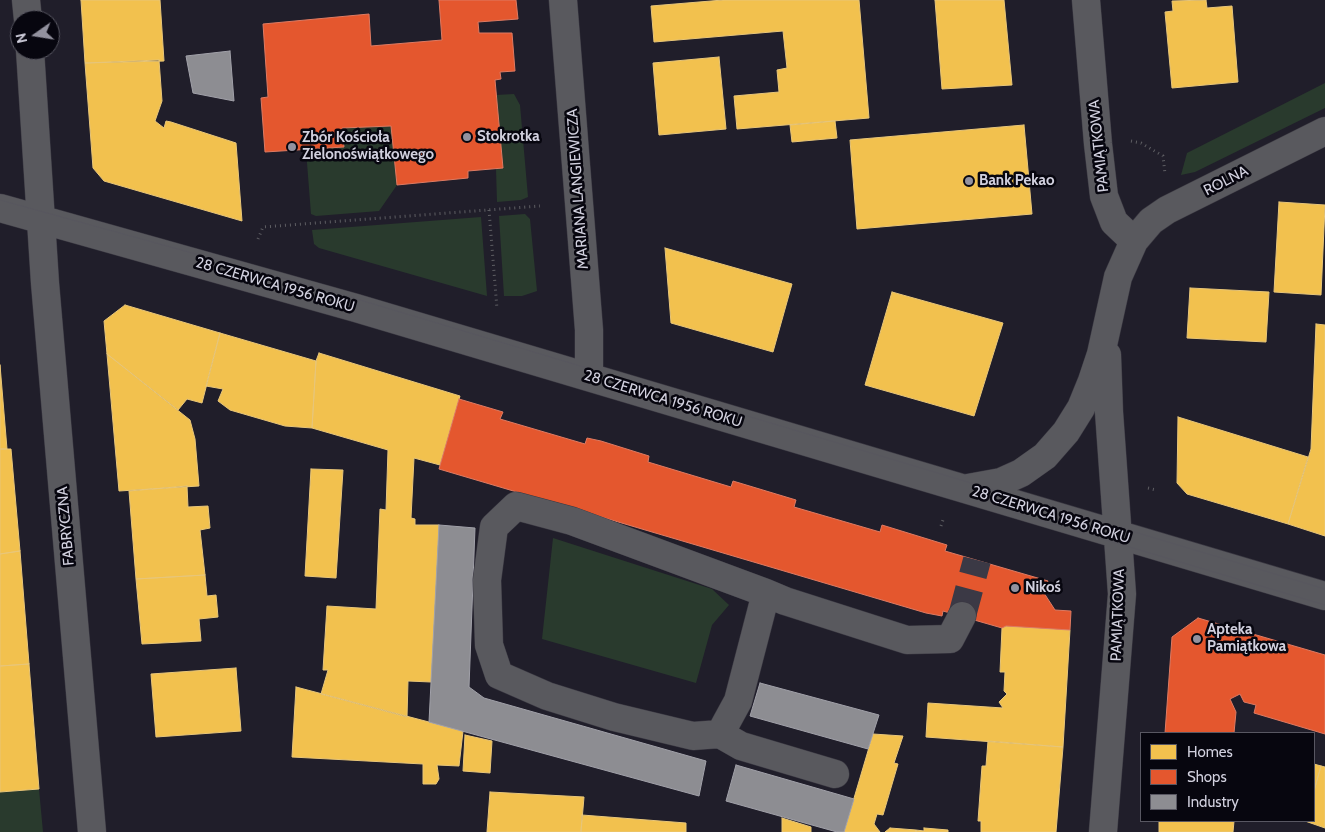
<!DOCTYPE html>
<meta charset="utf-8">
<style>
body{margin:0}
#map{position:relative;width:1325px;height:832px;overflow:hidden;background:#201e2a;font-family:Cabin,sans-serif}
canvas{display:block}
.legend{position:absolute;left:1140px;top:732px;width:175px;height:90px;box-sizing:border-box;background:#07060f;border:1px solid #585762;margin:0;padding:6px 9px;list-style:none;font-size:15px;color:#d1d0de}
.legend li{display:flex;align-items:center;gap:10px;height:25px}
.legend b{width:25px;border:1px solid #585762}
.north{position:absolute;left:10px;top:10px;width:50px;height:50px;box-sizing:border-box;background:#07060f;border:1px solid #585762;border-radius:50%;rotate:257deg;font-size:14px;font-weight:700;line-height:20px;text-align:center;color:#d1d0de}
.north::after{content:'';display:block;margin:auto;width:18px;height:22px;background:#93929f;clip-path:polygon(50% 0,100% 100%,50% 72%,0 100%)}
</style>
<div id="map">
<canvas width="1325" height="832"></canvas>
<ul class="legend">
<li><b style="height:14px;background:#f2c14e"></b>Homes</li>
<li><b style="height:14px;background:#e4572e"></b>Shops</li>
<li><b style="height:14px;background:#8d8d92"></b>Industry</li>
</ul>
<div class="north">N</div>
</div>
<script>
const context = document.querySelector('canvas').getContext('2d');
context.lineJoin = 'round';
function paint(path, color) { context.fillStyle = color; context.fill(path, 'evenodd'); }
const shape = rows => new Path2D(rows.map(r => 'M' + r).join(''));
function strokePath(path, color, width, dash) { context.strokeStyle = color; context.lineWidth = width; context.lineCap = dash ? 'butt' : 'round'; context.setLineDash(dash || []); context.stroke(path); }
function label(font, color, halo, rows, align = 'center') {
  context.font = font + ' Cabin,sans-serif'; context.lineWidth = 5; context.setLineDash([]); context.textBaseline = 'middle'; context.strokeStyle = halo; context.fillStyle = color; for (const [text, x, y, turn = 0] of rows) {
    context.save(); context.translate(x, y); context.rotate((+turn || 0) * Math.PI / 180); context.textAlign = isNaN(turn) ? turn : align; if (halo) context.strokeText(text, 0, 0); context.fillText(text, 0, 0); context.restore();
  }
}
paint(shape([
 [1325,83,1325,108,1195,172,1181,175,1187,153],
 [514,94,520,105,528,197,521,200,497,202,496,169,503,167,496,95],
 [391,126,397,185,379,211,316,216,311,214,306,150,343,147,342,128],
 [525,214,530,219,537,291,522,296,504,296,499,216],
 [481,217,487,296,319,248,314,244,312,230],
 [553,538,712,589,729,605,712,625,696,683,542,639],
 [39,789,43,832,0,832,0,792]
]), '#293a2d');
const homes = shape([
 [81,0,160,0,164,61,85,63,81,0],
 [723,0,859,0,869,118,737,129,734,96,779,92,777,70,787,68,783,31,654,42,651,6,723,0],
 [935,0,1004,0,1012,85,942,89,935,0],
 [1206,0,1207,8,1232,6,1238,82,1172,88,1165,12,1173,11,1172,1,1206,0],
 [719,57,726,129,659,135,653,63,719,57],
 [159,60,162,101,155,121,164,128,166,121,171,122,236,143,242,221,104,181,93,168,85,63,159,60],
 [835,121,837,138,792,142,790,125,835,121],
 [1024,125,1032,214,857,229,850,140,1024,125],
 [1279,202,1325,205,1321,295,1274,292,1279,202],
 [665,248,792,284,773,352,671,323,665,248],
 [1190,288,1269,292,1266,342,1187,338,1190,288],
 [892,292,1003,323,974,416,865,385,892,292],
 [125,305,220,333,202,403,187,399,178,410,107,354,104,321,125,305],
 [1316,324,1325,325,1325,536,1288,524,1311,449,1316,324],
 [220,333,316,361,312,428,285,426,230,410,218,401,223,389,206,386,220,333],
 [319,353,460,396,440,465,414,458,411,518,415,519,415,525,439,525,431,682,408,681,407,717,321,694,328,670,323,670,327,606,376,609,380,509,386,510,388,450,312,428,316,361,319,353],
 [107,354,190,420,195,439,199,486,119,491,107,354],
 [0,365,7,449,0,449,0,365],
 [1178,417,1308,457,1288,524,1187,494,1177,483,1178,417],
 [0,449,11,449,20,551,0,554,0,449],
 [311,469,343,470,336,578,305,576,311,469],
 [187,486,188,507,208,506,210,528,200,530,205,575,136,579,129,491,187,486],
 [20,551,29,664,0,666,0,554,20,551],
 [205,575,207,596,216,595,218,617,199,619,201,641,142,644,136,579,205,575],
 [1006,626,1070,630,1063,747,926,737,928,703,1003,708,999,702,1007,694,1004,691,1005,672,1000,672,1002,628,1006,626],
 [29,664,39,789,0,792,0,666,29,664],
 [236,668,241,731,156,737,151,674,236,668],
 [296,687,463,731,459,766,437,765,439,779,436,784,423,784,423,764,292,757,296,687],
 [873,734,903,736,894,763,898,764,883,815,877,814,874,824,880,832,844,832,873,734],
 [465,735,492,741,490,773,463,771,465,735],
 [988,741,1063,747,1056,832,981,832,981,821,978,821,982,766,986,766,988,741],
 [1314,764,1321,766,1314,791,1314,764],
 [1321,766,1325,767,1325,828,1305,821,1314,821,1314,791,1321,766],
 [490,792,584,797,581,832,487,832,490,792],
 [582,815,686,823,686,832,581,832,582,815],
 [782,818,811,827,811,832,782,832,782,818],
 [1159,821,1234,821,1233,832,1159,832,1159,821],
 [890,828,916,830,916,832,885,832,890,828],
 [924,828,948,830,948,832,916,832,916,830,924,831,924,828]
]);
paint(homes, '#f2c14e');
strokePath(homes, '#e8c679', 1);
const shops = shape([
 [439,0,516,0,518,19,478,22,479,33,512,33,515,71,500,72,501,79,495,80,503,168,468,171,468,178,397,185,391,126,342,128,344,147,265,152,261,98,268,97,263,24,369,14,371,46,442,40,439,0],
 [459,399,503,412,500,419,585,444,587,438,601,441,649,456,648,462,731,487,733,481,796,500,794,507,880,532,882,525,947,545,945,551,1048,581,1044,593,1055,610,1071,611,1070,630,1006,626,1002,628,943,611,942,616,926,613,439,469,459,399],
 [1198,618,1325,655,1325,734,1254,713,1256,705,1244,702,1240,694,1230,699,1236,712,1234,733,1165,733,1172,637,1198,618]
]);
paint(shops, '#e4572e');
strokePath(shops, '#de7b63', 1);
const industry = shape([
 [230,51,234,101,193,93,186,56,230,51],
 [439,525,475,528,469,687,484,698,706,761,699,796,429,722,439,525],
 [760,683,879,715,868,749,750,716,760,683],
 [736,765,854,799,844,832,837,832,726,801,736,765]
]);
paint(industry, '#8d8d92');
strokePath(industry, '#a1a1a9', 1);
strokePath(shape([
 [962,616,977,560]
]), '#3b3945', 28, [28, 14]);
const minor = shape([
 [26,0,28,20],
 [563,0,589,330,589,377],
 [1086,0,1098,144,1104,196,1114,222,1134,241],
 [30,50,45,283,92,832],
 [0,208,356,308,1325,596],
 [968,488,1001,482,1021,473,1045,456,1066,432,1081,408,1092,381,1101,354,1118,277,1134,241,1151,221,1167,210,1325,131],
 [766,593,738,701,720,734,693,736,614,717,547,696,499,675,489,645,487,580,494,527,516,506,572,521,766,593,785,601,907,640,950,639,962,616],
 [720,734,741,746,835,774],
 [1103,832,1122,594,1109,412,1107,355]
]);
strokePath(minor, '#3a3842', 29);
strokePath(shape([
 [1131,141,1141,143,1163,156,1165,174],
 [489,210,497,309],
 [258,239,263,227,540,206],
 [1148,488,1156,490],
 [941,526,944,517]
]), '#5e5e63', 3, [1, 4]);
strokePath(minor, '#59595e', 28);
strokePath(shape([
 [0,200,330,291,1325,589],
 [1015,513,1325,605]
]), '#58575f', 1);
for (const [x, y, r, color] of [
 [467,137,5,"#93929f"],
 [292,147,5,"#93929f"],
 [969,181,5,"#93929f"],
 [1015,588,5,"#93929f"],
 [1197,639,5,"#93929f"]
]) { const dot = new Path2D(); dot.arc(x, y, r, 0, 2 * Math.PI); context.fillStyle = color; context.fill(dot); strokePath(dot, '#07060f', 2); }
label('bold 15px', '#d1d0de', '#07060f', [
 ["Stokrotka",477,137],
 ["Zbór Kościoła",302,138],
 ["Zielonoświątkowego",302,155],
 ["Bank Pekao",979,181],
 ["Nikoś",1025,588],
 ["Apteka",1207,630],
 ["Pamiątkowa",1207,647]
], 'left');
label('15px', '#d1d0de', '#07060f', [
 ["PAMIĄTKOWA",1099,146,-96],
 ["ROLNA",1226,181,-27],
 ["MARIANA LANGIEWICZA",578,189,-94],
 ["28 CZERWCA 1956 ROKU",275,285,16],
 ["28 CZERWCA 1956 ROKU",663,399,17],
 ["28 CZERWCA 1956 ROKU",1051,515,17],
 ["FABRYCZNA",66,526,-95],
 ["PAMIĄTKOWA",1118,615,-88]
]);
</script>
